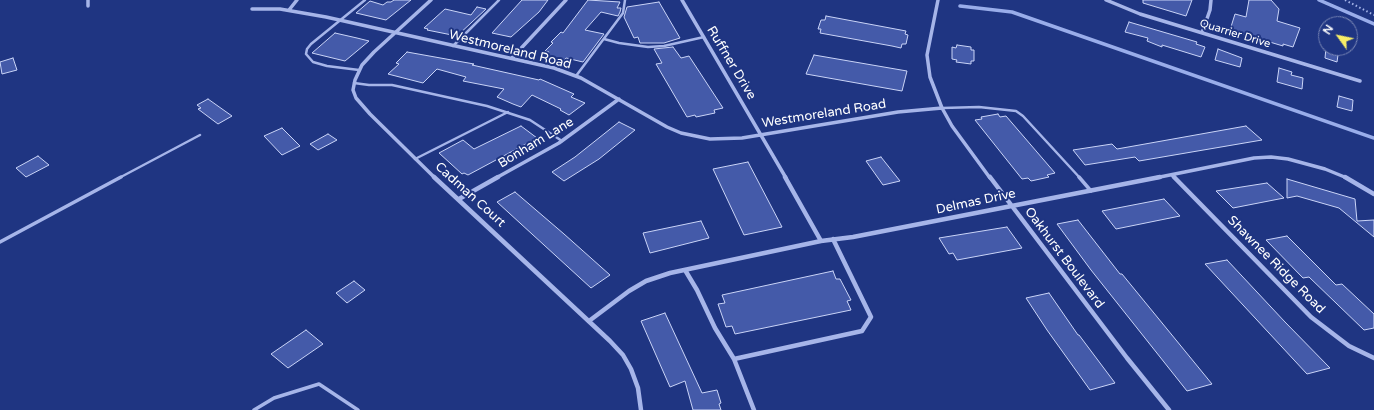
<!DOCTYPE html>
<style>
body{margin:0}
#map{position:relative;width:1374px;height:410px;overflow:hidden;background:#1f3582;font-family:"Varela Round",sans-serif}
canvas{display:block}
.north{position:absolute;left:1318px;top:16px;width:40px;height:40px;box-sizing:border-box;background:#1f3582;border:1px solid #7986b4;border-radius:50%;rotate:303deg;font-size:11px;font-weight:700;line-height:16px;text-align:center;color:#fff}
.north::after{content:'';display:block;margin:auto;width:14px;height:18px;background:#f7ed66;clip-path:polygon(50% 0,100% 100%,50% 72%,0 100%)}
</style>
<div id="map">
<canvas width="1374" height="410"></canvas>
<div class="north">N</div>
</div>
<script>
const context = document.querySelector('canvas').getContext('2d');
context.lineJoin = 'round';
const shape = rows => new Path2D(rows.map(r => 'M' + r).join(''));
function strokePath(path, color, width, dash) { context.strokeStyle = color; context.lineWidth = width; context.lineCap = dash ? 'butt' : 'round'; context.setLineDash(dash || []); context.stroke(path); }
function paint(path, color) { context.fillStyle = color; context.fill(path, 'evenodd'); }
function label(font, color, halo, rows, align = 'center') {
  context.font = font + ' "Varela Round",sans-serif'; context.lineWidth = 4; context.setLineDash([]); context.textBaseline = 'middle'; context.strokeStyle = halo; context.fillStyle = color; for (const [text, x, y, turn = 0] of rows) {
    context.save(); context.translate(x, y); context.rotate((+turn || 0) * Math.PI / 180); context.textAlign = isNaN(turn) ? turn : align; if (halo) context.strokeText(text, 0, 0); context.fillText(text, 0, 0); context.restore();
  }
}
strokePath(shape([
 [1319,0,1374,24],
 [960,6,1012,12,1374,138]
]), '#99adea', 3.5);
const building = shape([
 [394,0,411,0,386,20,356,13,370,1,383,5,387,2,391,2,394,0],
 [522,0,548,0,539,12,511,37,492,33,522,0],
 [588,0,620,2,617,8,621,8,620,12,618,16,601,12,585,30,604,34,583,62,566,58,564,61,545,57,549,52,545,51,553,43,551,42,561,32,563,33,588,0],
 [1143,0,1192,0,1186,16,1143,3,1143,0],
 [1249,0,1271,0,1279,9,1277,21,1300,28,1293,47,1283,44,1283,46,1230,30,1235,14,1246,17,1249,0],
 [659,2,680,38,664,43,640,43,638,37,634,38,624,17,627,7,659,2],
 [477,7,486,9,457,36,427,30,428,29,424,28,445,9,471,15,477,7],
 [826,16,906,31,905,34,908,35,906,44,902,44,901,48,892,46,820,33,821,29,818,29,821,20,825,20,826,16],
 [1129,22,1197,42,1196,44,1205,47,1201,57,1162,45,1162,47,1147,41,1148,38,1125,32,1129,22],
 [335,33,357,38,369,41,345,61,312,53,335,33],
 [957,45,971,47,971,50,974,50,974,61,971,61,971,64,956,62,957,60,952,59,952,47,956,48,957,45],
 [673,47,681,58,689,56,723,108,714,110,715,113,696,117,695,115,687,117,656,64,662,63,654,49,673,47],
 [1326,48,1339,48,1337,62,1325,58,1326,48],
 [1218,49,1242,58,1240,67,1215,60,1218,49],
 [407,52,474,64,472,65,539,80,540,79,574,94,571,97,585,103,569,115,560,110,561,109,532,95,521,107,513,104,497,97,504,89,463,81,466,77,437,69,423,83,388,74,399,64,396,63,407,52],
 [814,55,907,71,902,91,806,74,814,55],
 [13,58,17,70,2,74,0,62,13,58],
 [1279,68,1292,72,1291,75,1303,78,1302,89,1277,82,1279,68],
 [1339,96,1353,100,1352,111,1337,107,1339,96],
 [208,99,232,116,218,124,198,109,201,108,197,105,208,99],
 [998,114,1000,117,1006,116,1055,173,1047,175,1049,177,1031,181,1028,178,1022,179,975,120,982,119,981,117,998,114],
 [619,122,635,130,599,159,564,181,552,172,575,157,619,122],
 [521,126,537,138,468,175,464,173,462,174,439,153,463,140,474,149,521,126],
 [1246,126,1262,140,1139,161,1135,157,1085,165,1073,150,1112,144,1117,149,1246,126],
 [282,128,300,146,282,155,264,136,282,128],
 [328,134,337,140,318,150,310,144,328,134],
 [38,156,49,165,26,177,16,168,38,156],
 [881,157,900,181,883,185,866,161,881,157],
 [748,162,782,227,744,235,713,169,748,162],
 [1287,179,1355,199,1357,221,1374,220,1374,237,1339,208,1297,196,1287,198,1287,179],
 [1267,183,1284,198,1233,208,1216,191,1267,183],
 [515,192,564,234,610,275,591,288,497,202,515,192],
 [1164,199,1180,216,1116,229,1102,211,1164,199],
 [1078,220,1120,274,1122,274,1212,384,1187,391,1091,270,1057,224,1078,220],
 [701,221,709,238,650,253,643,233,701,221],
 [1007,227,1022,248,957,260,953,253,949,254,939,238,1007,227],
 [1287,236,1336,285,1342,284,1374,314,1374,328,1364,330,1309,277,1303,278,1266,240,1287,236],
 [1227,260,1285,322,1330,368,1307,374,1205,264,1227,260],
 [833,271,836,279,840,279,851,300,847,301,851,310,735,334,732,326,726,327,718,304,725,303,722,295,833,271],
 [354,281,365,290,347,303,336,293,354,281],
 [1049,293,1078,335,1079,335,1115,383,1090,390,1047,330,1026,298,1049,293],
 [665,313,702,393,717,390,721,403,719,404,721,410,693,410,685,381,670,387,641,321,665,313],
 [306,330,323,344,288,368,271,354,306,330]
]);
paint(building, '#445aa9');
strokePath(building, '#cad4f7', 1);
strokePath(shape([
 [1345,0,1374,15]
]), '#a6b5e9', 2, [1.5, 2.5]);
strokePath(shape([
 [604,39,619,43,648,47,664,46,704,37],
 [453,46,499,0],
 [359,70,327,66,313,62,306,54,307,49,311,44,365,0],
 [576,76,623,13,625,0],
 [354,83,369,85,392,85,487,106,530,120,562,141],
 [942,108,979,107,1016,111,1023,116,1080,178],
 [415,159,508,112],
 [119,178,200,135]
]), '#a6b5e9', 2.5);
strokePath(shape([
 [1079,177,1091,191],
 [0,242,121,177],
 [254,410,274,398,319,384,358,410]
]), '#a6b5e9', 3.5);
strokePath(shape([
 [88,0,88,6],
 [431,0,374,52,362,65,355,80,353,90,356,98,370,114,435,178],
 [682,0,786,178],
 [938,0,927,55,930,77,942,108,952,126,990,178],
 [1106,0,1140,14,1360,81],
 [252,9,280,9,326,17,554,68,581,78,667,127,681,133,710,139,742,138,898,112,942,108],
 [289,10,297,0],
 [1202,33,1210,10,1211,0],
 [512,58,566,0],
 [1172,175,1175,178],
 [496,178,559,143,619,99],
 [1155,178,1254,158,1271,157,1288,159,1325,169,1347,178]
]), '#a6b5e9', 3.5);
strokePath(shape([
 [434,177,610,341,623,355,631,369,638,388,641,410],
 [785,177,821,241],
 [990,177,1127,358,1169,410],
 [1174,177,1311,317,1349,346,1374,358],
 [1345,177,1374,194],
 [459,199,498,177],
 [685,270,697,290,715,328,734,359,754,410],
 [589,321,629,291,646,281,670,273,821,241,853,237,1160,177],
 [734,359,862,331,871,317,833,239]
]), '#a6b5e9', 4.5);
label('11px', '#fff', '#1f3582', [
 ["Quarrier Drive",1235,34,17]
]);
label('13px', '#fff', '#1f3582', [
 ["Westmoreland Road",510,50,14],
 ["Ruffner Drive",731,63,59],
 ["Westmoreland Road",824,114,-9],
 ["Bonham Lane",536,143,-31],
 ["Cadman Court",470,195,42],
 ["Delmas Drive",976,202,-12],
 ["Oakhurst Boulevard",1064,258,53],
 ["Shawnee Ridge Road",1276,265,45]
]);
</script>
